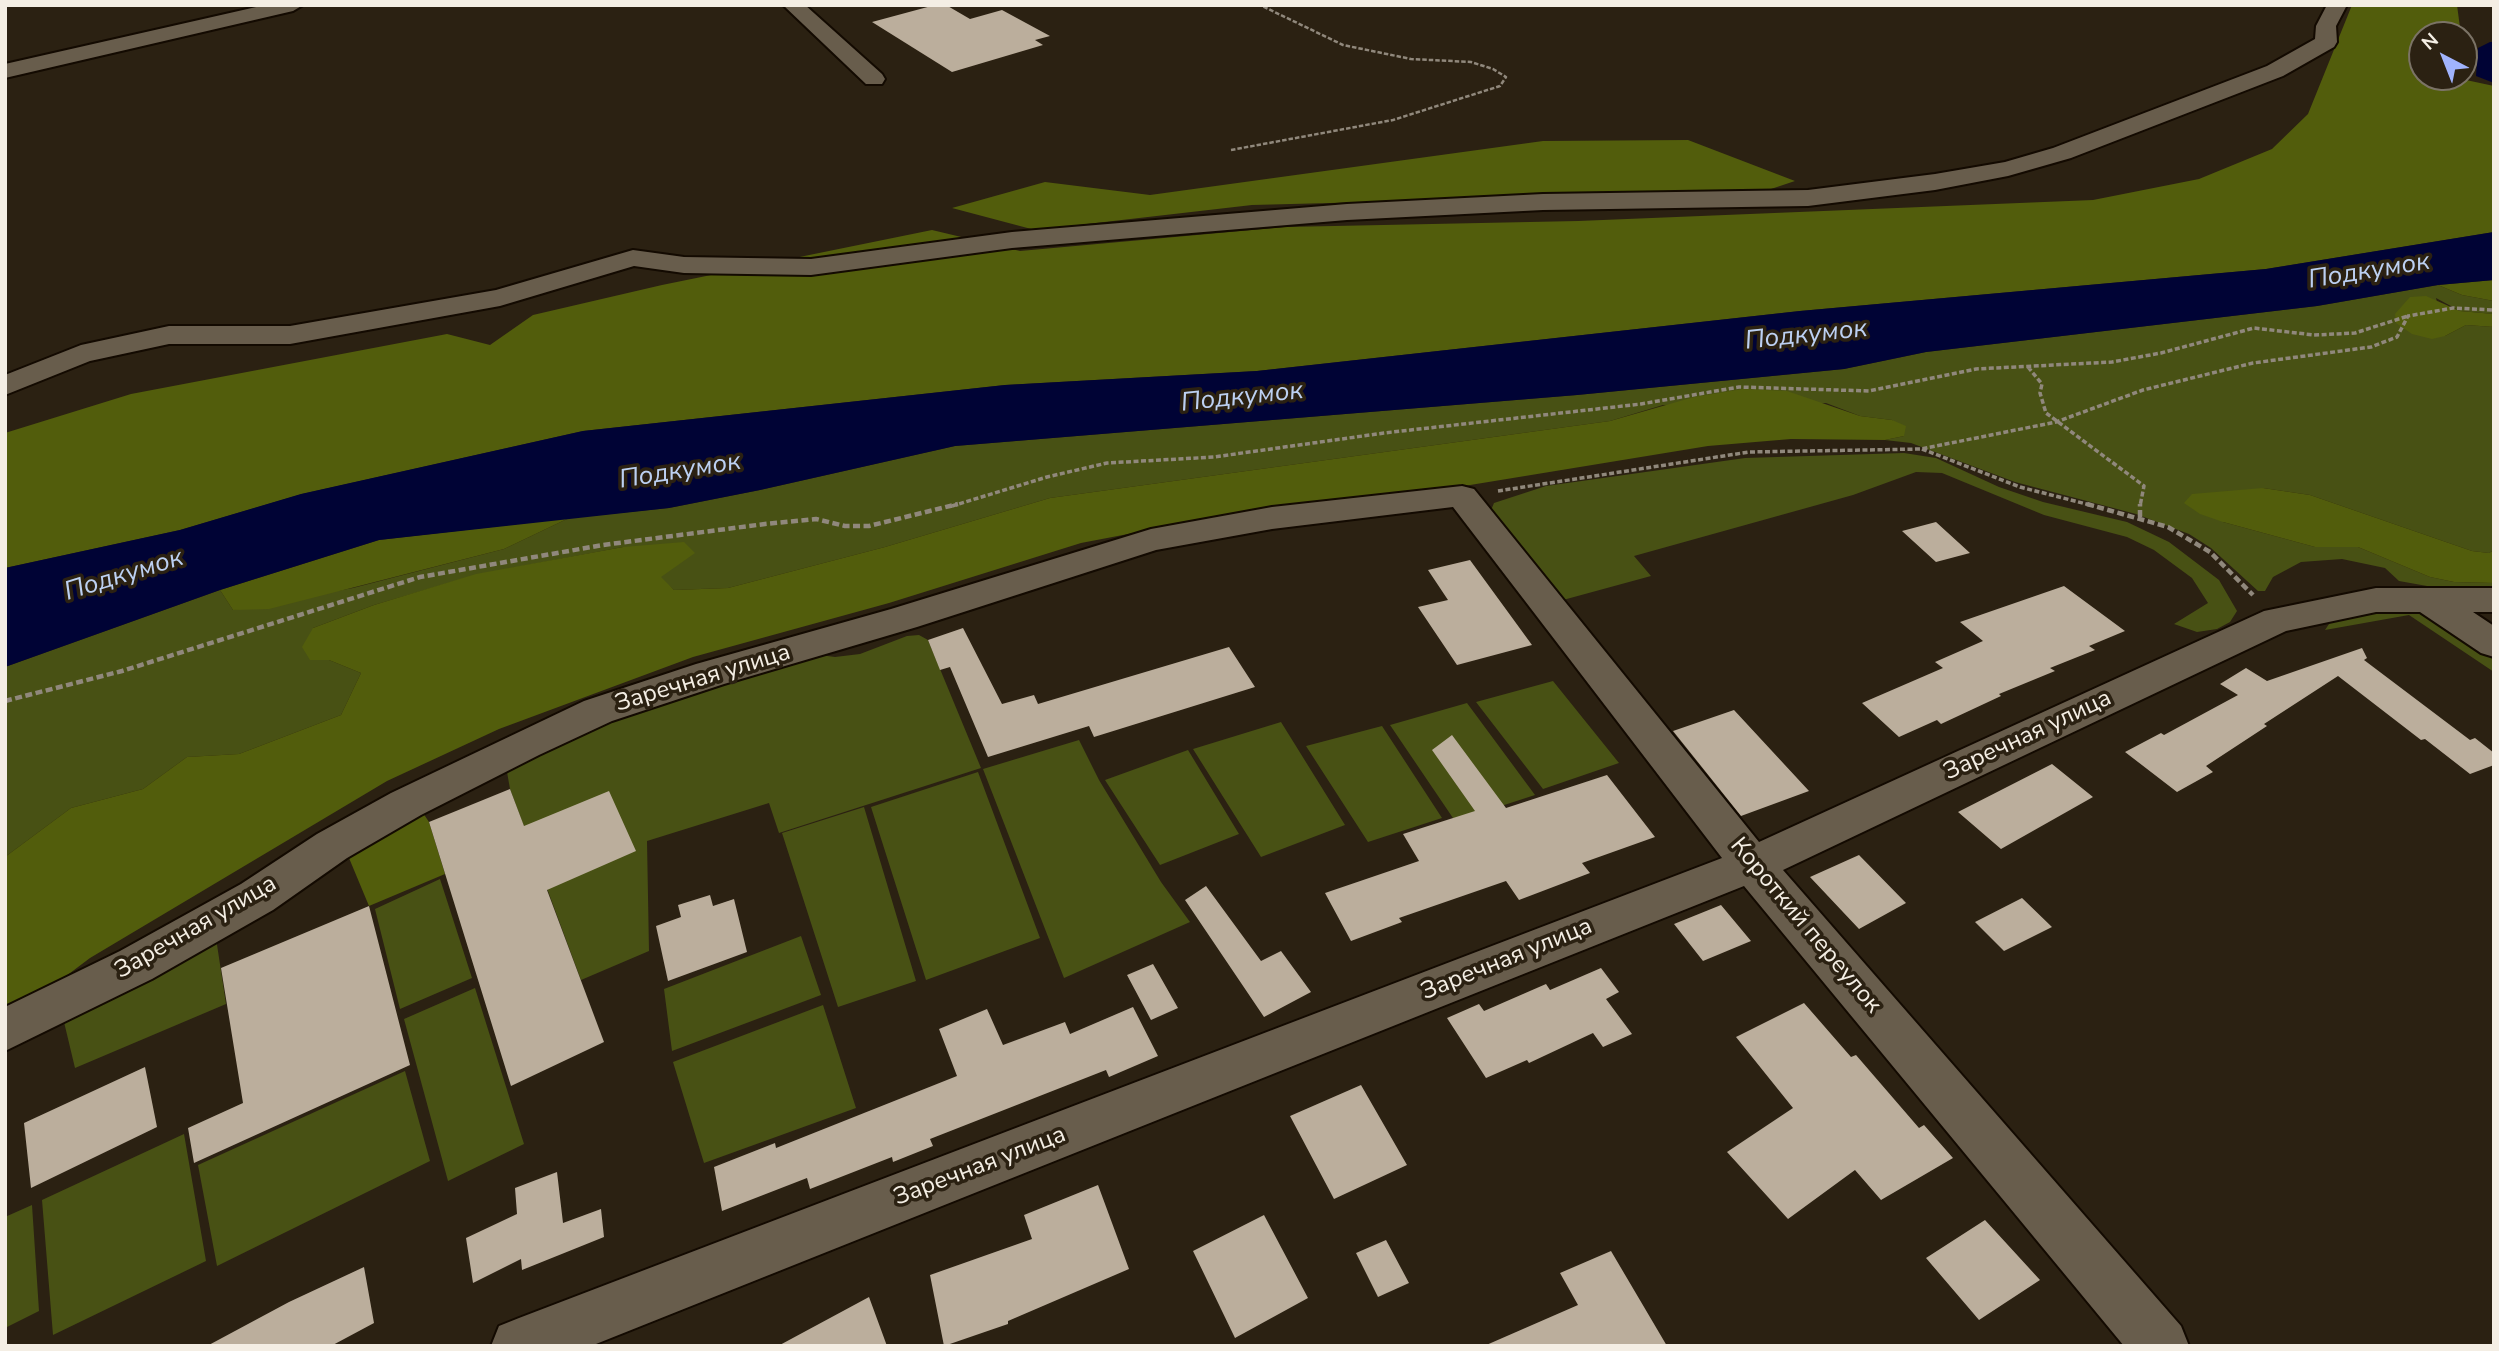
<!DOCTYPE html>
<meta charset="utf-8">
<style>
body{margin:0}
#map{position:relative;width:2499px;height:1351px;overflow:hidden;background:#2b2112;font-family:"Nunito Sans",sans-serif}
canvas{display:block}
.frame{position:absolute;inset:0;border:7px solid #f4eee4;pointer-events:none}
.north{position:absolute;left:2408px;top:21px;width:70px;height:70px;box-sizing:border-box;background:#2b2112;border:2px solid #7b7366;border-radius:50%;rotate:318deg;font-size:19px;font-weight:700;line-height:28px;text-align:center;color:#f4eee4}
.north::after{content:'';display:block;margin:auto;width:24px;height:32px;background:#a0b3fd;clip-path:polygon(50% 0,100% 100%,50% 72%,0 100%)}
</style>
<div id="map">
<canvas width="2499" height="1351"></canvas>
<div class="frame"></div>
<div class="north">N</div>
</div>
<script>
const context = document.querySelector('canvas').getContext('2d');
context.lineJoin = 'round';
function paint(path, color) { context.fillStyle = color; context.fill(path, 'evenodd'); }
const shape = rows => new Path2D(rows.map(r => 'M' + r).join(''));
function strokePath(path, color, width, dash) { context.strokeStyle = color; context.lineWidth = width; context.lineCap = dash ? 'butt' : 'round'; context.setLineDash(dash || []); context.stroke(path); }
function label(font, color, halo, rows, align = 'center') {
  context.font = font + ' "Nunito Sans",sans-serif'; context.lineWidth = 7; context.setLineDash([]); context.textBaseline = 'middle'; context.strokeStyle = halo; context.fillStyle = color; for (const [text, x, y, turn = 0] of rows) {
    context.save(); context.translate(x, y); context.rotate((+turn || 0) * Math.PI / 180); context.textAlign = isNaN(turn) ? turn : align; if (halo) context.strokeText(text, 0, 0); context.fillText(text, 0, 0); context.restore();
  }
}
paint(shape([
 [2438,285,2462,295,2494,301,2494,314,2460,311,2436,298,2445,336,2466,325,2494,327,2494,550,2489,553,2472,551,2310,495,2263,488,2223,522,2315,547,2358,547,2430,577,2454,582,2494,583,2494,592,2455,591,2399,581,2385,568,2342,559,2301,562,2273,577,2265,591,2258,591,2211,548,2189,534,2136,514,2015,482,1911,443,1885,440,1904,436,1892,420,1860,416,1826,403,1663,405,1610,421,1050,498,885,547,728,588,674,590,623,547,476,575,374,605,313,628,329,660,361,673,341,715,239,754,187,757,143,789,71,808,5,857,5,667,220,590,233,610,353,588,504,549,569,518,669,508,760,490,955,446,1577,395,1844,369,1926,352,2317,306],
 [1904,453,1936,458,1999,487,2043,502,2127,522,2169,542,2219,580,2237,611,2230,622,2217,629,2197,632,2174,624,2208,603,2192,578,2154,550,2127,537,2044,515,1942,473,1916,472,1853,495,1634,556,1651,576,1563,600,1489,515,1494,503,1546,486,1745,458],
 [2414,603,2494,648,2494,672,2409,615,2325,630,2333,618],
 [919,635,928,640,981,768,779,833,769,803,647,841,649,951,581,980,510,789,507,772,527,756,613,718,813,654,835,657,860,654,907,636],
 [1553,681,1619,763,1543,789,1476,702],
 [1467,703,1535,795,1455,821,1390,725],
 [1281,722,1345,825,1261,857,1193,749],
 [1382,726,1442,818,1368,842,1306,746],
 [1079,740,1099,780,1161,882,1190,922,1064,978,983,769],
 [1188,750,1239,834,1160,865,1105,780],
 [978,772,1040,938,926,980,871,807],
 [864,807,916,981,838,1007,782,833],
 [440,879,472,978,400,1009,375,909],
 [801,936,821,995,672,1051,664,989],
 [216,938,226,1004,75,1068,64,1022,80,1005],
 [475,988,524,1144,448,1181,404,1019],
 [823,1005,856,1108,704,1163,673,1062],
 [405,1071,430,1161,217,1266,198,1165],
 [184,1134,206,1261,53,1335,42,1200],
 [32,1205,39,1311,5,1328,5,1217]
]), '#485114');
paint(shape([
 [2352,5,2457,5,2461,35,2422,35,2422,77,2464,77,2464,65,2466,80,2494,86,2494,232,2266,269,1800,311,1257,371,1005,385,583,431,302,494,180,530,5,568,5,433,131,394,447,334,490,345,533,315,662,285,932,230,1020,251,1285,227,1578,221,2093,200,2199,179,2272,149,2308,114],
 [1688,140,1795,181,1762,192,1252,205,1035,230,952,208,1045,182,1150,195,1543,141],
 [2494,280,2494,301,2462,295,2438,285],
 [2426,296,2460,311,2494,314,2494,327,2466,325,2445,336,2432,339,2412,334,2396,323,2395,314,2410,297],
 [1743,389,1787,391,1860,416,1892,420,1906,426,1904,436,1885,440,1791,439,1708,446,1458,487,1191,522,1081,543,889,603,693,657,499,729,387,781,90,958,17,1013,5,1019,5,857,71,808,143,789,187,757,239,754,341,715,361,673,329,660,310,660,302,647,313,628,374,605,476,574,623,547,684,542,695,553,661,577,674,590,728,588,885,547,1050,498,1610,421,1694,397],
 [2263,488,2310,495,2472,551,2489,553,2494,550,2494,583,2454,582,2430,577,2358,547,2315,547,2223,522,2200,514,2184,503,2192,494],
 [569,518,504,549,269,609,233,610,220,590,379,540],
 [421,810,429,822,445,874,369,906,349,858,350,847]
]), '#525d0c');
paint(shape([
 [2490,42,2494,42,2494,83,2476,76,2478,48],
 [2494,232,2494,280,2438,285,2317,306,1926,352,1844,369,1577,395,955,446,760,490,669,508,379,540,220,590,5,667,5,568,180,530,301,494,583,431,1005,385,1257,371,1800,311,2266,269]
]), '#000335');
paint(shape([
 [935,5,946,5,970,19,1002,10,1050,36,1035,40,1043,45,952,72,872,22],
 [1936,522,1970,553,1936,562,1902,531],
 [1470,560,1532,645,1457,665,1418,607,1448,600,1428,570],
 [2064,586,2125,631,2089,646,2095,650,2050,668,2055,671,1999,694,2001,696,1941,724,1937,720,1899,737,1862,703,1943,668,1935,662,1983,641,1960,622],
 [963,628,1002,704,1034,695,1038,704,1229,647,1255,687,1094,737,1089,726,988,757,950,667,940,670,928,640],
 [2362,648,2367,658,2364,660,2470,740,2475,738,2494,753,2494,765,2470,774,2425,739,2421,740,2338,676,2264,724,2267,726,2206,766,2213,772,2177,792,2125,752,2161,733,2164,735,2238,695,2220,684,2246,668,2267,681],
 [1734,710,1809,791,1741,816,1673,731],
 [1452,735,1506,808,1607,775,1655,837,1582,863,1590,873,1519,900,1506,881,1399,918,1402,922,1351,941,1325,893,1419,861,1403,834,1475,811,1432,750],
 [2052,764,2093,797,2001,849,1958,812],
 [510,789,524,826,609,791,636,851,547,890,604,1042,511,1086,429,822],
 [1859,855,1906,903,1859,929,1810,877],
 [1206,886,1261,961,1281,951,1311,992,1264,1017,1185,900],
 [710,895,713,906,734,899,747,952,668,981,656,926,681,917,678,905],
 [2022,898,2052,927,2004,951,1975,922],
 [1721,905,1751,941,1703,961,1674,924],
 [369,906,410,1065,194,1163,188,1128,243,1103,221,968],
 [1153,964,1178,1008,1151,1020,1127,975],
 [1601,968,1619,992,1606,999,1632,1034,1603,1047,1593,1033,1529,1063,1527,1060,1486,1078,1447,1018,1479,1004,1484,1011,1546,984,1550,990],
 [1804,1003,1851,1057,1856,1055,1919,1128,1924,1125,1953,1158,1881,1200,1855,1170,1788,1219,1727,1152,1793,1108,1736,1037],
 [1133,1007,1158,1056,1109,1077,1106,1070,930,1139,933,1146,893,1162,892,1157,810,1189,807,1178,722,1211,714,1167,775,1143,776,1148,957,1076,939,1029,987,1009,1003,1045,1065,1022,1070,1034],
 [145,1067,157,1127,31,1188,24,1123],
 [1361,1085,1407,1165,1334,1199,1290,1116],
 [557,1172,563,1223,601,1209,604,1237,522,1270,521,1259,473,1283,466,1238,517,1214,515,1188],
 [1098,1185,1129,1269,1008,1321,1008,1324,944,1346,930,1275,1032,1239,1024,1215],
 [1264,1215,1308,1298,1235,1338,1193,1251],
 [1985,1220,2040,1280,1979,1320,1926,1258],
 [1386,1240,1409,1283,1378,1297,1356,1253],
 [1611,1251,1667,1346,1484,1346,1578,1305,1560,1273],
 [364,1267,374,1323,331,1346,207,1346,289,1302],
 [869,1297,887,1346,778,1346]
]), '#bbae9c');
const minor = shape([
 [265,5,303,5,293,11,5,78,5,64,265,5],
 [783,5,805,5,882,74,885,79,882,84,866,84,783,5],
 [2327,5,2347,5,2336,26,2337,42,2334,47,2283,76,2071,158,2008,176,1935,190,1808,206,1543,210,1347,220,1012,248,811,275,684,273,634,266,500,306,290,344,169,344,90,361,5,395,5,375,81,345,169,326,290,326,496,290,633,250,684,257,811,259,1012,232,1347,204,1543,194,1808,190,1935,174,2005,162,2053,148,2267,66,2315,39,2316,26,2327,5],
 [1462,486,1474,489,1759,842,2264,611,2376,588,2494,588,2494,612,2473,612,2494,626,2494,657,2481,653,2420,612,2376,612,2286,631,1783,870,2181,1326,2189,1346,2124,1346,1744,886,591,1346,491,1346,499,1326,519,1318,1722,858,1453,507,1272,529,1156,550,917,627,724,684,612,721,539,755,421,815,347,858,273,910,152,979,5,1051,5,1007,120,951,241,884,317,834,391,793,584,701,696,664,891,609,1151,529,1272,507,1462,486]
]);
strokePath(minor, '#130a01', 4);
strokePath(shape([
 [1231,150,1393,120,1500,86,1506,77,1493,69,1471,62,1411,59,1343,45,1260,5]
]), '#90887c', 2.5, [4.5, 2]);
strokePath(shape([
 [2028,367,2042,384,2040,393,2046,413,2144,486,2140,506],
 [1922,449,2020,487,2094,506],
 [1498,491,1749,452,1921,449,2056,422,2143,390,2253,363,2371,347,2397,337,2408,316,2453,308,2494,310],
 [952,506,1047,477,1107,463,1214,457,1384,433,1641,404,1739,387,1869,391,1976,369,2112,362,2161,353,2254,328,2314,335,2355,333,2408,316]
]), '#90887c', 3.5, [5, 2.5]);
strokePath(shape([
 [2087,504,2168,527,2210,552,2253,595],
 [2140,517,2140,504],
 [5,701,122,671,420,577,603,545,765,524,816,519,845,526,869,526,958,504]
]), '#90887c', 4.5, [7, 3.5]);
paint(minor, '#685d4c');
label('24px', '#f4eee4', '#2b2112', [
 ["Заречная улица",703,679,-17],
 ["Заречная улица",2028,736,-25],
 ["Короткий переулок",1805,926,50],
 ["Заречная улица",196,928,-30],
 ["Заречная улица",1507,960,-22],
 ["Заречная улица",980,1167,-21]
]);
label('italic 26px', '#bcd0f2', '#2b2112', [
 ["Подкумок",2369,272,-9],
 ["Подкумок",1806,336,-6],
 ["Подкумок",1242,398,-6],
 ["Подкумок",680,472,-9],
 ["Подкумок",124,576,-17]
]);
</script>
